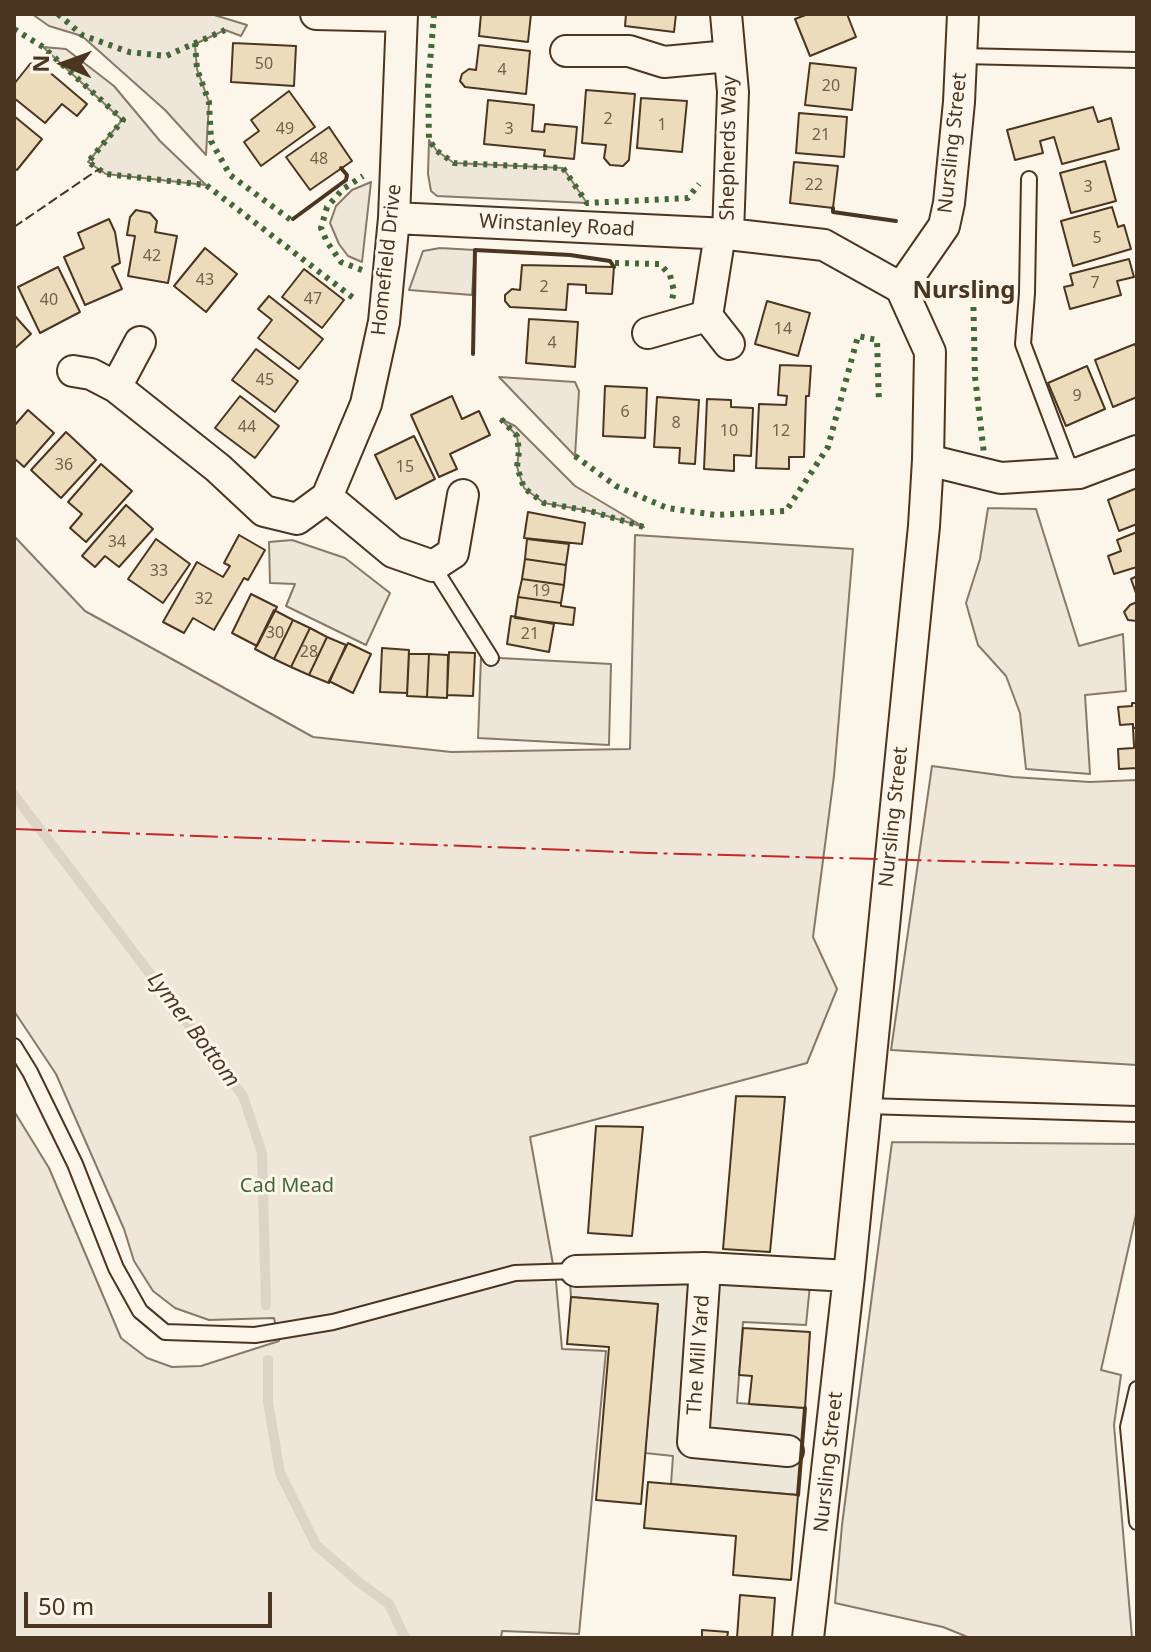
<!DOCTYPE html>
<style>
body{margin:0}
#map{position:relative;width:1151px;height:1652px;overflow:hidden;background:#fbf6e9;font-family:"Noto Sans",sans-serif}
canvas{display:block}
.frame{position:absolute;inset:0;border:16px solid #4a3520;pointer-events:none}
.north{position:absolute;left:24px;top:24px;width:80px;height:80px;-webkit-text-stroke:6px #fbf6e9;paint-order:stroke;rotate:271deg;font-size:22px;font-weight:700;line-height:32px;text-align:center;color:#4a3520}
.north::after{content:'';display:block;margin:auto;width:28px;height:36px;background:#4a3520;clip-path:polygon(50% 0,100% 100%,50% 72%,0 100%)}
.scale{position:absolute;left:24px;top:1592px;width:248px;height:36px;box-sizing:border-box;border:4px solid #4a3520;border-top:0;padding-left:10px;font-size:24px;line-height:28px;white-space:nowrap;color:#4a3520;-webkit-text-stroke:6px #fbf6e9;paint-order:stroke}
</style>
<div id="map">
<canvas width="1151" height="1652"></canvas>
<div class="frame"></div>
<div class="north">N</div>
<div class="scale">50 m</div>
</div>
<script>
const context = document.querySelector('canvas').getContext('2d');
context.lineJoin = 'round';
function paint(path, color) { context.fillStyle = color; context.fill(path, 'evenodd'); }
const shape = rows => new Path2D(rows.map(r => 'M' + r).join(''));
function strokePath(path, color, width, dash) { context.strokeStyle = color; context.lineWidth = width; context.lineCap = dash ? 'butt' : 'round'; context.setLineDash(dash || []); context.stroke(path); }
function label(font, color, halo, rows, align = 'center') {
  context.font = font + ' "Noto Sans",sans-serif'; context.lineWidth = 6; context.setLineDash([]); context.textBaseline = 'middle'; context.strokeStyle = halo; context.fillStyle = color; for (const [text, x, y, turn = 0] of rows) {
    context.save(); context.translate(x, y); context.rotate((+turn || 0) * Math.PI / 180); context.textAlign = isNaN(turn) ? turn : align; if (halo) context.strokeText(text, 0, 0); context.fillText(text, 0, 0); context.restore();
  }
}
const green = shape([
 [32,14,211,14,247,25,241,36,225,30,195,44,197,69,209,102,206,155,165,110,82,36,49,26,32,14],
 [43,47,66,49,114,86,160,141,206,185,106,174,88,162,122,120,43,47],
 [429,140,437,151,454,163,563,168,587,203,437,196,431,191,428,174,429,140],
 [371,182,362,262,348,256,339,244,330,223,336,206,352,190,371,182],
 [440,248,475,250,472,295,409,290,423,251,440,248],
 [499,377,575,382,579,391,575,456,499,377],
 [501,419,515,426,575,486,644,527,590,511,544,503,524,488,517,467,519,451,517,436,501,419],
 [988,508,1036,509,1079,646,1123,634,1126,691,1085,695,1090,774,1026,769,1020,713,1006,676,978,645,966,603,980,559,988,508],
 [635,535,853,549,834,776,813,937,837,989,807,1063,530,1137,556,1281,562,1349,606,1351,579,1634,502,1631,501,1638,14,1638,14,1111,49,1168,121,1338,147,1358,172,1367,201,1366,279,1341,274,1318,209,1320,175,1308,153,1291,134,1261,124,1229,56,1074,14,1011,14,536,85,611,313,737,451,752,630,749,635,535],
 [932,766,1013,777,1090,782,1137,780,1137,1065,891,1050,932,766],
 [892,1142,1137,1144,1137,1210,1101,1370,1121,1375,1114,1425,1132,1638,970,1638,943,1627,835,1603,842,1525,892,1142]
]);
paint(green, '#ede6d9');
strokePath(green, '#887966', 2);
const parking = shape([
 [292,540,345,558,390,593,366,645,286,606,295,584,270,583,269,542,292,540],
 [481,657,611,664,609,745,478,738,481,657],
 [700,1279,810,1285,806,1325,743,1322,737,1403,805,1408,798,1495,671,1484,673,1456,645,1453,658,1304,571,1297,570,1282,700,1279]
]);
paint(parking, '#ede7d9');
strokePath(parking, '#887966', 2);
strokePath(shape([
 [14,795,243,1096,262,1153,266,1305],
 [268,1360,268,1402,280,1473,316,1545,360,1583,389,1604,405,1638]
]), '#dcd4c6', 10);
const building = shape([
 [481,14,531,14,528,42,479,36,481,14],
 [626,14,676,14,674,32,625,26,626,14],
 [808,14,847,14,856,37,810,56,795,19,808,14],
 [233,43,296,46,294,86,231,82,233,43],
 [479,45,530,51,526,94,465,87,460,81,462,74,469,69,476,70,479,45],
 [34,59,87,104,77,116,62,104,45,123,14,98,14,84,34,59],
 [810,63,856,68,852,110,805,105,810,63],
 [586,90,635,94,629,160,623,166,610,165,604,158,606,145,582,143,586,90],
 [289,91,315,127,261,166,244,142,259,131,251,120,289,91],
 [641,98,687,101,682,152,637,148,641,98],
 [488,100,534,105,532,131,544,132,545,124,577,127,574,159,544,156,545,150,484,144,488,100],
 [1093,107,1098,122,1111,118,1119,149,1062,164,1054,137,1040,141,1043,153,1015,160,1007,130,1093,107],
 [799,113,847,117,844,157,796,153,799,113],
 [14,116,42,139,17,170,14,168,14,116],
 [329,127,352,161,310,190,286,157,329,127],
 [1105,161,1116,201,1071,213,1060,173,1105,161],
 [794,162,838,166,833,208,790,203,794,162],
 [1112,207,1118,227,1124,225,1131,249,1073,266,1061,221,1112,207],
 [136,210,150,213,157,221,155,232,177,236,168,283,128,276,135,236,127,235,130,217,136,210],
 [109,219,115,232,120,263,112,267,122,289,85,305,64,257,84,248,78,233,109,219],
 [205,248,237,274,206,312,174,286,205,248],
 [1129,259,1134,277,1117,281,1121,295,1070,309,1064,287,1073,285,1070,274,1129,259],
 [522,265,614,267,612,294,586,293,586,285,568,284,566,310,510,307,505,301,505,295,512,289,520,290,522,265],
 [58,267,80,312,40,333,18,287,58,267],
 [304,269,344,300,322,328,282,297,304,269],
 [269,296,323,339,299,369,258,338,272,320,258,309,269,296],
 [767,301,810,313,798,356,755,344,767,301],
 [14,315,31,334,14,349,14,315],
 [529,319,578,322,575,367,526,363,529,319],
 [1135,344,1137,351,1137,397,1113,407,1095,360,1135,344],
 [256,349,298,381,275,412,232,380,256,349],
 [780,365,811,366,809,396,806,396,804,457,789,457,789,469,756,468,759,404,786,405,787,396,778,395,780,365],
 [1087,366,1105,409,1066,426,1048,383,1087,366],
 [605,386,647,388,645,438,603,436,605,386],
 [240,396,279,426,255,458,215,428,240,396],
 [452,396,462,419,479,411,490,435,450,454,457,469,439,477,411,415,452,396],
 [657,397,699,400,695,464,679,463,680,448,654,447,657,397],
 [707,399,731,400,731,407,753,408,751,456,734,455,734,471,704,469,707,399],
 [28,410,54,433,24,467,14,458,14,426,28,410],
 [66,432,96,460,61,498,31,470,66,432],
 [414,436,435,479,396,499,375,455,414,436],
 [101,464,132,491,86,542,70,528,82,514,68,502,101,464],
 [1137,488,1137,524,1119,531,1108,500,1137,488],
 [126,505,153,529,119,567,105,556,95,567,82,556,126,505],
 [528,512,585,523,582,544,524,538,528,512],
 [1137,532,1137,567,1114,574,1108,556,1121,551,1117,540,1137,532],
 [239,535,265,550,248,580,244,578,214,630,193,618,184,633,163,622,197,562,223,577,230,566,224,563,239,535],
 [156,539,190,564,163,603,128,579,156,539],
 [527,539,569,544,566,565,525,559,527,539],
 [525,559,566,565,564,585,522,579,525,559],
 [1137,576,1137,596,1131,579,1137,576],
 [522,579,564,585,561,603,518,597,522,579],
 [251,594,277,607,257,646,232,633,251,594],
 [518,597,561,603,561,606,575,608,573,625,515,618,518,597],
 [1137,602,1137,621,1128,620,1124,612,1130,605,1137,602],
 [274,610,293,620,274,659,255,649,274,610],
 [511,616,554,624,549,652,507,644,511,616],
 [293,620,310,628,291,667,274,659,293,620],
 [310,628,327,637,309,675,291,667,310,628],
 [327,637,346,645,329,683,309,675,327,637],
 [348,643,371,654,353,693,329,681,348,643],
 [382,648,409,650,407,693,380,692,382,648],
 [449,652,475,653,473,696,447,695,449,652],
 [409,654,429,654,427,697,407,696,409,654],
 [429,654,448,655,447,698,427,697,429,654],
 [1132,703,1137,703,1137,728,1133,728,1133,724,1120,725,1118,707,1132,706,1132,703],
 [1133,728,1137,728,1137,746,1134,746,1133,728],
 [1134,746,1137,746,1137,771,1137,768,1119,769,1118,749,1134,748,1134,746],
 [736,1096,785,1097,770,1252,723,1249,736,1096],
 [596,1126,643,1127,632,1236,588,1233,596,1126],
 [571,1297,658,1304,641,1504,596,1500,609,1347,567,1344,571,1297],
 [743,1328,810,1332,805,1408,749,1404,752,1376,739,1375,743,1328],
 [648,1482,798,1495,791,1580,733,1575,736,1536,644,1528,648,1482],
 [740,1595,775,1598,772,1638,737,1638,740,1595],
 [702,1630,728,1632,727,1638,702,1638,702,1630]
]);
paint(building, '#ecdcbc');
strokePath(building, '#4a3520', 2);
const lane = shape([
 [962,56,1137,60],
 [1029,179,1027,293,1023,344,1072,474],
 [433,566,491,658],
 [14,1046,30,1072,75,1164,116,1268,140,1311,165,1332,255,1335,333,1322,515,1273,576,1271],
 [865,1106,1137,1114],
 [1137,1389,1128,1427,1137,1522]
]);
const street = shape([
 [316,14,402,16],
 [726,14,733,92,728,234],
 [566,51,629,51,664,62,729,56],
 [394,218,728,234,824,245,901,288],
 [901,288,944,226,949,203,959,102,963,14],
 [707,316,729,344],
 [648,333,707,316,720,234],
 [73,371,91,374,116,387,218,468,264,511,297,519,327,497,366,404,384,322,394,218,402,14],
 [116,387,140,342],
 [928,460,1001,478,1079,473,1137,451],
 [327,497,393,552,433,566,453,553,463,495],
 [576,1271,705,1268],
 [788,1451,693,1442,705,1268,849,1276],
 [808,1638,849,1276,924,526,928,460,930,352,901,288]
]);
strokePath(lane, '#4a3520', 18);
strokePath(street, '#4a3520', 34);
strokePath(lane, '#fbf6e9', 14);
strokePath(street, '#fbf6e9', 30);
strokePath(shape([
 [58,14,82,35,129,52,166,56,225,30],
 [434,14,428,87,429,140,437,151,454,163,563,168,587,203,688,198,699,184],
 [14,29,43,47,123,120,88,162,106,174,206,185,356,300],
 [195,43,197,69,209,102,211,141,230,175,295,223],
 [615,263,660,264,670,275,674,291,672,300],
 [362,270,341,262,327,242,321,228,327,207,343,189,363,176],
 [973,287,975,377,984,454],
 [501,419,517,436,519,451,517,467,524,488,544,503,590,511,644,527],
 [575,456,616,486,667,508,716,515,786,511,828,447,858,336,877,340,879,403]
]), '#436837', 6, [4, 6]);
strokePath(shape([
 [14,227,99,169]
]), '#4a3520', 2, [10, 4]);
strokePath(shape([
 [833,208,833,212,896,221],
 [293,219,346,180,347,175,341,168],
 [473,354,475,250,570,255,610,261,614,267],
 [798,1495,805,1408]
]), '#4a3520', 4);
strokePath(shape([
 [14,829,649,853,1137,866]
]), '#c62828', 2, [28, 6, 4, 6]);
label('16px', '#725f47', null, [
 ["50",264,64],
 ["4",502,70],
 ["20",831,86],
 ["2",608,119],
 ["1",662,125],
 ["49",285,129],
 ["3",509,129],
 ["21",821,135],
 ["48",319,159],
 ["22",814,185],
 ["3",1088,187],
 ["5",1097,238],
 ["42",152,256],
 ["43",205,280],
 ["7",1095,283],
 ["2",544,287],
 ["47",313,299],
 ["40",49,300],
 ["14",783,329],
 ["4",552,343],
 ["45",265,380],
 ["9",1077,396],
 ["6",625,412],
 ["8",676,423],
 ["44",247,427],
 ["10",729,431],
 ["12",781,431],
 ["36",64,465],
 ["15",405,467],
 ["34",117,542],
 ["33",159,571],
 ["19",541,591],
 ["32",204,599],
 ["30",275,633],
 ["21",530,634],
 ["28",309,652]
]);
label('20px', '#4a3520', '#fbf6e9', [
 ["Nursling Street",953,143,-84],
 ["Shepherds Way",729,148,-89],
 ["Winstanley Road",557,226,3],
 ["Homefield Drive",387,260,-84],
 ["Nursling Street",894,817,-84],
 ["The Mill Yard",699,1355,-86],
 ["Nursling Street",829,1462,-84]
]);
label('20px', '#436837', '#fbf6e9', [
 ["Cad Mead",287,1186]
]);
label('italic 22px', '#4a3520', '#fbf6e9', [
 ["Lymer Bottom",193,1030,53]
]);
label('bold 24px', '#4a3520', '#fbf6e9', [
 ["Nursling",964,291]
]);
</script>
